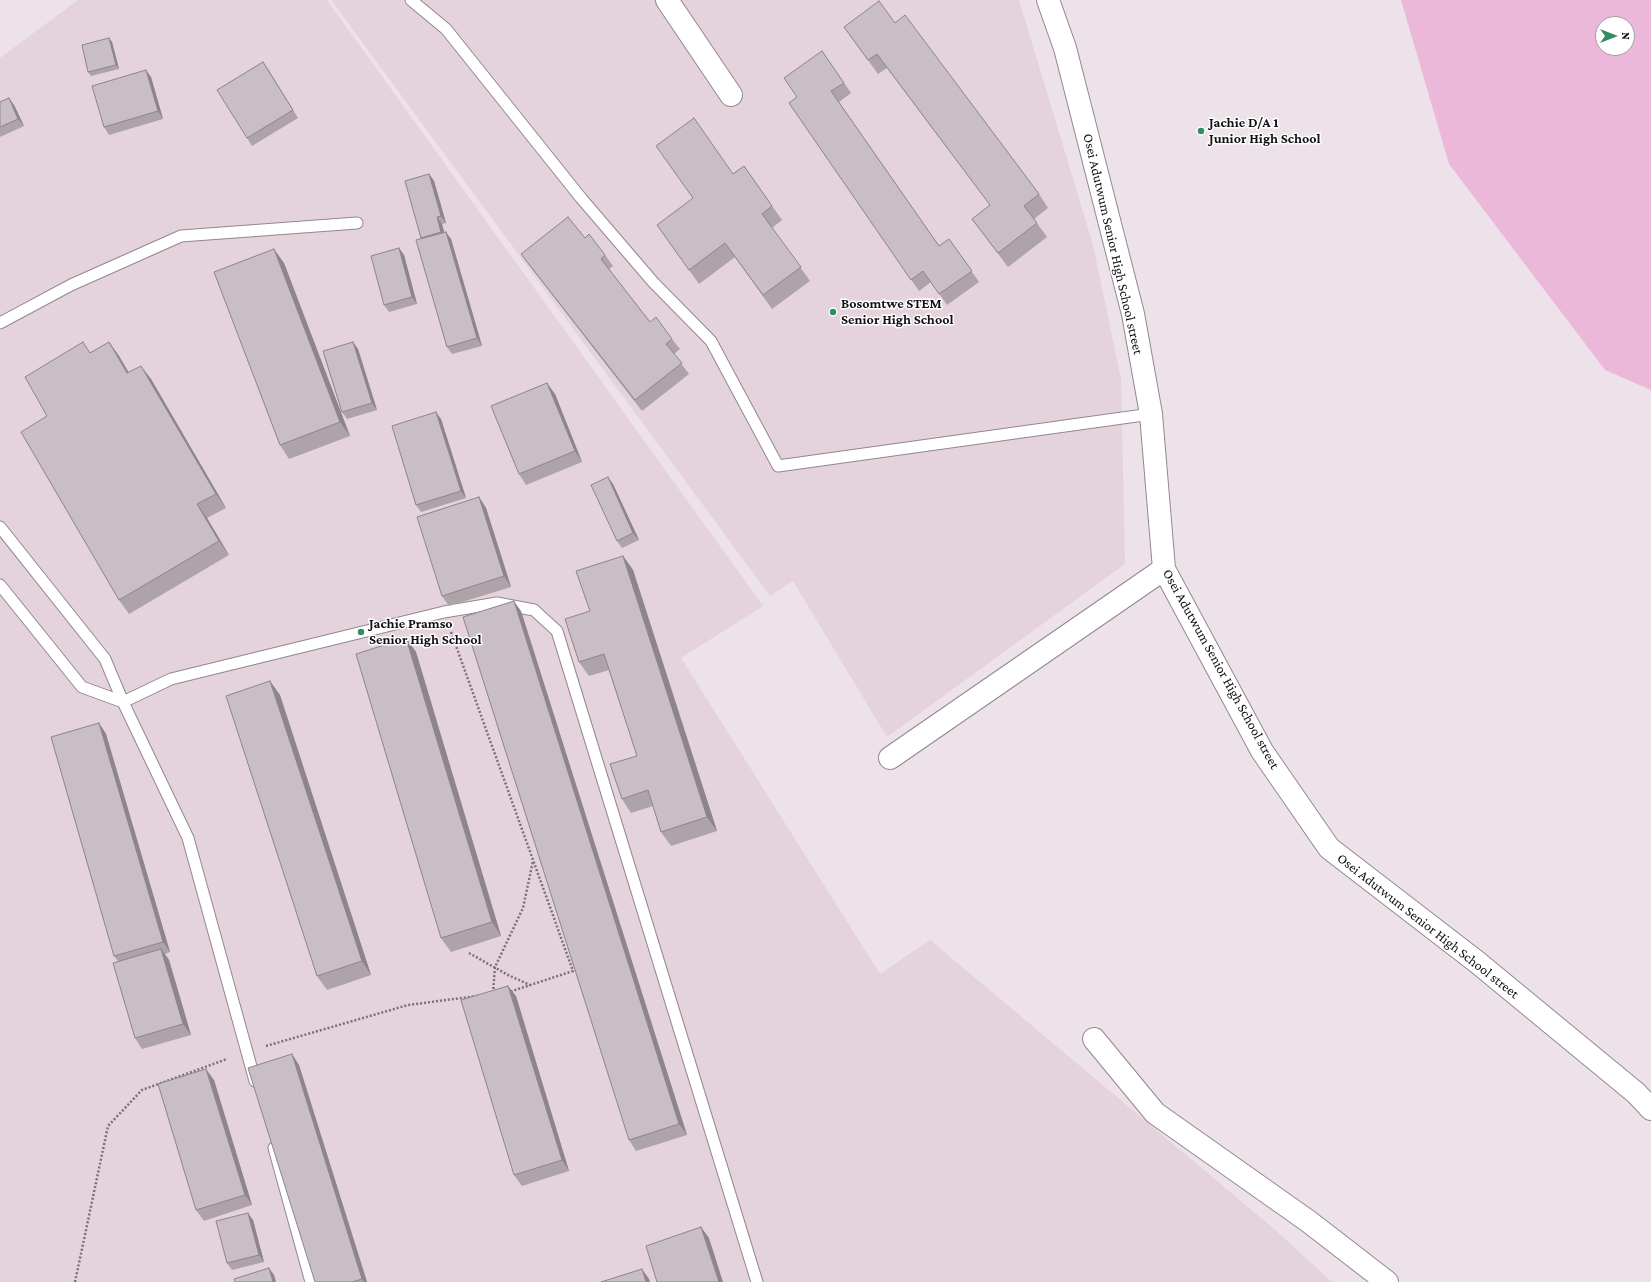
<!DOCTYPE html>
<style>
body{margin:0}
#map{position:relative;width:1651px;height:1282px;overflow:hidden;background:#ede2e9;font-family:"Crimson Pro",serif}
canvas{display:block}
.north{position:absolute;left:1595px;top:16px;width:40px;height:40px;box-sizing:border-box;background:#fff;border:1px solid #a19fa0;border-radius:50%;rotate:90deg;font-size:11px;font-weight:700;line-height:16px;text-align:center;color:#131012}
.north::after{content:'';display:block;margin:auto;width:14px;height:18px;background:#328d63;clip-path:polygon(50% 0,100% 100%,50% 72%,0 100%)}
</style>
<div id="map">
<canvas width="1651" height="1282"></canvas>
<div class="north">N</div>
</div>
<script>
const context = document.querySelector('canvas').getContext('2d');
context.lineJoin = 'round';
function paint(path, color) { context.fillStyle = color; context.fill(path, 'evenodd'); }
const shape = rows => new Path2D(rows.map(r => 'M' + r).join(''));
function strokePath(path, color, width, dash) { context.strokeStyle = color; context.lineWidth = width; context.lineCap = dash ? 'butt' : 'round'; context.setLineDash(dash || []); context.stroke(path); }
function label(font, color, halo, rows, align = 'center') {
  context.font = font + ' "Crimson Pro",serif'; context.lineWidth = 3; context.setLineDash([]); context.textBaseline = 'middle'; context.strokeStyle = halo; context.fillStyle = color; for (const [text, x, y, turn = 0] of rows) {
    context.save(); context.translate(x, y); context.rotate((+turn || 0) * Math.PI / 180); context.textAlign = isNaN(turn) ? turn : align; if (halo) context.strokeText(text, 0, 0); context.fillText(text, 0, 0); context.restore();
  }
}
paint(shape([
 [78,0,327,0,763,606,681,658,880,974,930,940,1273,1228,1332,1282,0,1282,0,58],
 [331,0,1019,0,1093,245,1121,379,1125,564,887,737,793,581,770,596]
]), '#e4d2dd');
paint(shape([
 [1401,0,1651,0,1651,390,1605,370,1449,164],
 [1603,24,1627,24,1627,48,1603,48]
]), '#ebb8d9');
const service = shape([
 [411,0,446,29,581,198,653,282,711,341,778,466,1151,414],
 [0,323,71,285,181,236,357,223],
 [0,527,105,659,123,702,188,838,255,1081],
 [0,585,82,687,123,702,171,679,444,612,497,603,534,610,557,631,757,1282],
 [274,1148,311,1282]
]);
const minor = shape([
 [667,0,731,95],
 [1048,0,1065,48,1133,314,1151,414,1164,569,1262,751,1329,848,1477,962,1636,1093,1651,1109],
 [890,758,1164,569],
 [1094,1039,1155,1113,1308,1221,1387,1282]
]);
strokePath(service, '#92888e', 13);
strokePath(minor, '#92888e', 24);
strokePath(shape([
 [451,632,573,971,509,992],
 [469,953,508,975,530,985],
 [493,993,495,967,523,908,533,861],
 [266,1046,408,1005,477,996],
 [75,1282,108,1126,142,1090,227,1059]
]), '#787175', 2.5, [2, 2]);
strokePath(service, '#fff', 11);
strokePath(minor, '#fff', 22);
paint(shape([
 [895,23,1039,194,1048,208,1034,219,1047,237,1008,267,972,219,990,205,887,68,878,74,844,27],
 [109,38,112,42,119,69,91,76,88,72],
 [822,51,851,93,839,102,939,246,949,239,979,282,947,305,931,282,919,291,789,103,797,97],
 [263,62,298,118,252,146,247,138],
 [151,77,163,119,109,135,104,127],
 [0,102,14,105,24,126,0,137],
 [744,166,782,220,772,228,810,281,772,309,735,257,699,284,657,225],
 [429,174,434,181,446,223,442,224,444,232,451,239,482,346,452,354,447,347,421,238],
 [585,238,605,255,613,266,609,269,650,322,672,339,680,349,674,354,689,374,642,411,529,265,521,254],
 [399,248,404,255,417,304,389,312,384,305],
 [284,263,350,436,289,459,280,445],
 [109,342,119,356,129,373,151,379,226,508,207,518,229,555,129,614,119,600,47,416,91,353],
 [353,342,358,349,377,410,347,419,342,412],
 [555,394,582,462,526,485,519,474],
 [441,419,466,498,421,512,416,505],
 [613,484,639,540,622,548,617,541],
 [479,497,486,508,511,587,449,606,442,596],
 [623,556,633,570,717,831,671,846,661,832,653,806,631,813,622,799,637,756,609,670,589,676,579,662,590,611],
 [521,611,687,1135,636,1151,629,1140],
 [406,638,416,652,501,936,451,952,441,938],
 [280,695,371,975,327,990,317,976],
 [99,723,106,734,170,952,165,954,169,960,191,1035,142,1049,135,1038,118,961,114,956],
 [516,996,569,1171,522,1186,514,1175],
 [299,1065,367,1282,315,1282],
 [214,1080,252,1205,204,1221,196,1210],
 [253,1220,264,1262,232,1270,227,1263]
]), '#ada3a9');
paint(shape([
 [109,38,112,42,119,69,116,65],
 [263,62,268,69,298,118],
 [146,70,151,77,163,119,158,111],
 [9,98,14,105,24,126,18,119],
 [429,174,434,181,446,223,441,216],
 [437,217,442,224,446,239,441,232],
 [446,232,451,239,482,346,477,338],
 [399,248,404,255,417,304,412,297],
 [274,249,284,263,350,436,340,422],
 [109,342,119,356,137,387,127,373],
 [353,342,358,349,377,410,372,403],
 [141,366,151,379,226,508,216,494],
 [547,383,555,394,582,462,575,451],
 [436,412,441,419,466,498,461,491],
 [608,477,613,484,639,540,633,533],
 [479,497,486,508,511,587,504,576],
 [197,504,207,518,229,555,219,541],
 [623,556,633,570,717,831,707,817],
 [514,601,521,611,687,1135,679,1124],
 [406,638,416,652,501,936,492,922],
 [270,681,280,695,371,975,362,961],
 [99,723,106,734,170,952,163,942],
 [161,949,169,960,191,1035,183,1024],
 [508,986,516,996,569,1171,562,1160],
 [292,1054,299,1065,367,1282,364,1282,362,1279],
 [206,1069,214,1080,252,1205,245,1195],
 [248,1213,253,1220,264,1262,259,1255],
 [701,1227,709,1238,723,1282,719,1282],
 [269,1268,274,1275,276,1282,273,1282],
 [642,1269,649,1279,650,1282,646,1282]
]), '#8d858a');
const building = shape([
 [879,1,895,23,905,15,1039,194,1024,206,1037,223,998,253,972,219,990,205,877,54,868,60,844,27,879,1],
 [109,38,116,65,88,72,82,45,109,38],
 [822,51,844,83,831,91,939,246,949,239,972,271,939,294,923,271,911,280,789,103,797,97,784,78,822,51],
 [263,62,293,110,247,138,217,90,263,62],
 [146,70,158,111,104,127,92,86,146,70],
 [9,98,18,119,0,127,0,102,9,98],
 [694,118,733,174,744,166,772,206,762,214,801,267,763,295,725,243,689,270,657,225,693,198,656,146,694,118],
 [429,174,441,216,437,217,441,232,421,238,405,181,429,174],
 [568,217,585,238,589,234,605,255,601,259,650,322,656,317,672,339,666,344,682,363,635,400,521,254,568,217],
 [446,232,477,338,447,347,416,240,446,232],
 [399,248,412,297,384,305,371,256,399,248],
 [274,249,340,422,280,445,214,272,274,249],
 [83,342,90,353,109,342,127,373,141,366,216,494,197,504,219,541,119,600,21,432,47,416,25,377,83,342],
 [353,342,372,403,342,412,323,351,353,342],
 [547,383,575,451,519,474,491,406,547,383],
 [436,412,461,491,416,505,392,426,436,412],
 [608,477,633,533,617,541,591,485,608,477],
 [479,497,504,576,442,596,417,517,479,497],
 [623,556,707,817,661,832,648,790,622,799,610,764,637,756,604,654,579,662,565,619,590,611,576,571,623,556],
 [514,601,679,1124,629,1140,463,617,514,601],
 [406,638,492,922,441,938,356,654,406,638],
 [270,681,362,961,317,976,226,696,270,681],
 [99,723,163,942,114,956,51,737,99,723],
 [161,949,183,1024,135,1038,113,963,161,949],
 [508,986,562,1160,514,1175,461,1000,508,986],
 [292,1054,362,1279,352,1282,315,1282,248,1068,292,1054],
 [206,1069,245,1195,196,1210,158,1084,206,1069],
 [248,1213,259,1255,227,1263,216,1221,248,1213],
 [701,1227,719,1282,657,1282,646,1246,701,1227],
 [269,1268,273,1282,235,1282,234,1279,269,1268],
 [642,1269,646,1282,601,1282,642,1269]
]);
paint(building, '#c9bec5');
strokePath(building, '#8d858a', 1);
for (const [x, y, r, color] of [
 [1201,131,4,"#328d63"],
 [833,312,4,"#328d63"],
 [361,632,4,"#328d63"]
]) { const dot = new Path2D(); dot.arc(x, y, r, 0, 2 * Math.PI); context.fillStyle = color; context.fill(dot); strokePath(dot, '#fff', 1.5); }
label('bold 14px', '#131012', '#fff', [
 ["Jachie D/A 1",1209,123],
 ["Junior High School",1209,139],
 ["Bosomtwe STEM",841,304],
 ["Senior High School",841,320],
 ["Jachie Pramso",369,624],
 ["Senior High School",369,640]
], 'left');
label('14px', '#131012', '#fff', [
 ["Osei Adutwum Senior High School street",1113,244,77],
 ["Osei Adutwum Senior High School street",1221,669,61],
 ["Osei Adutwum Senior High School street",1428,926,38]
]);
</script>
